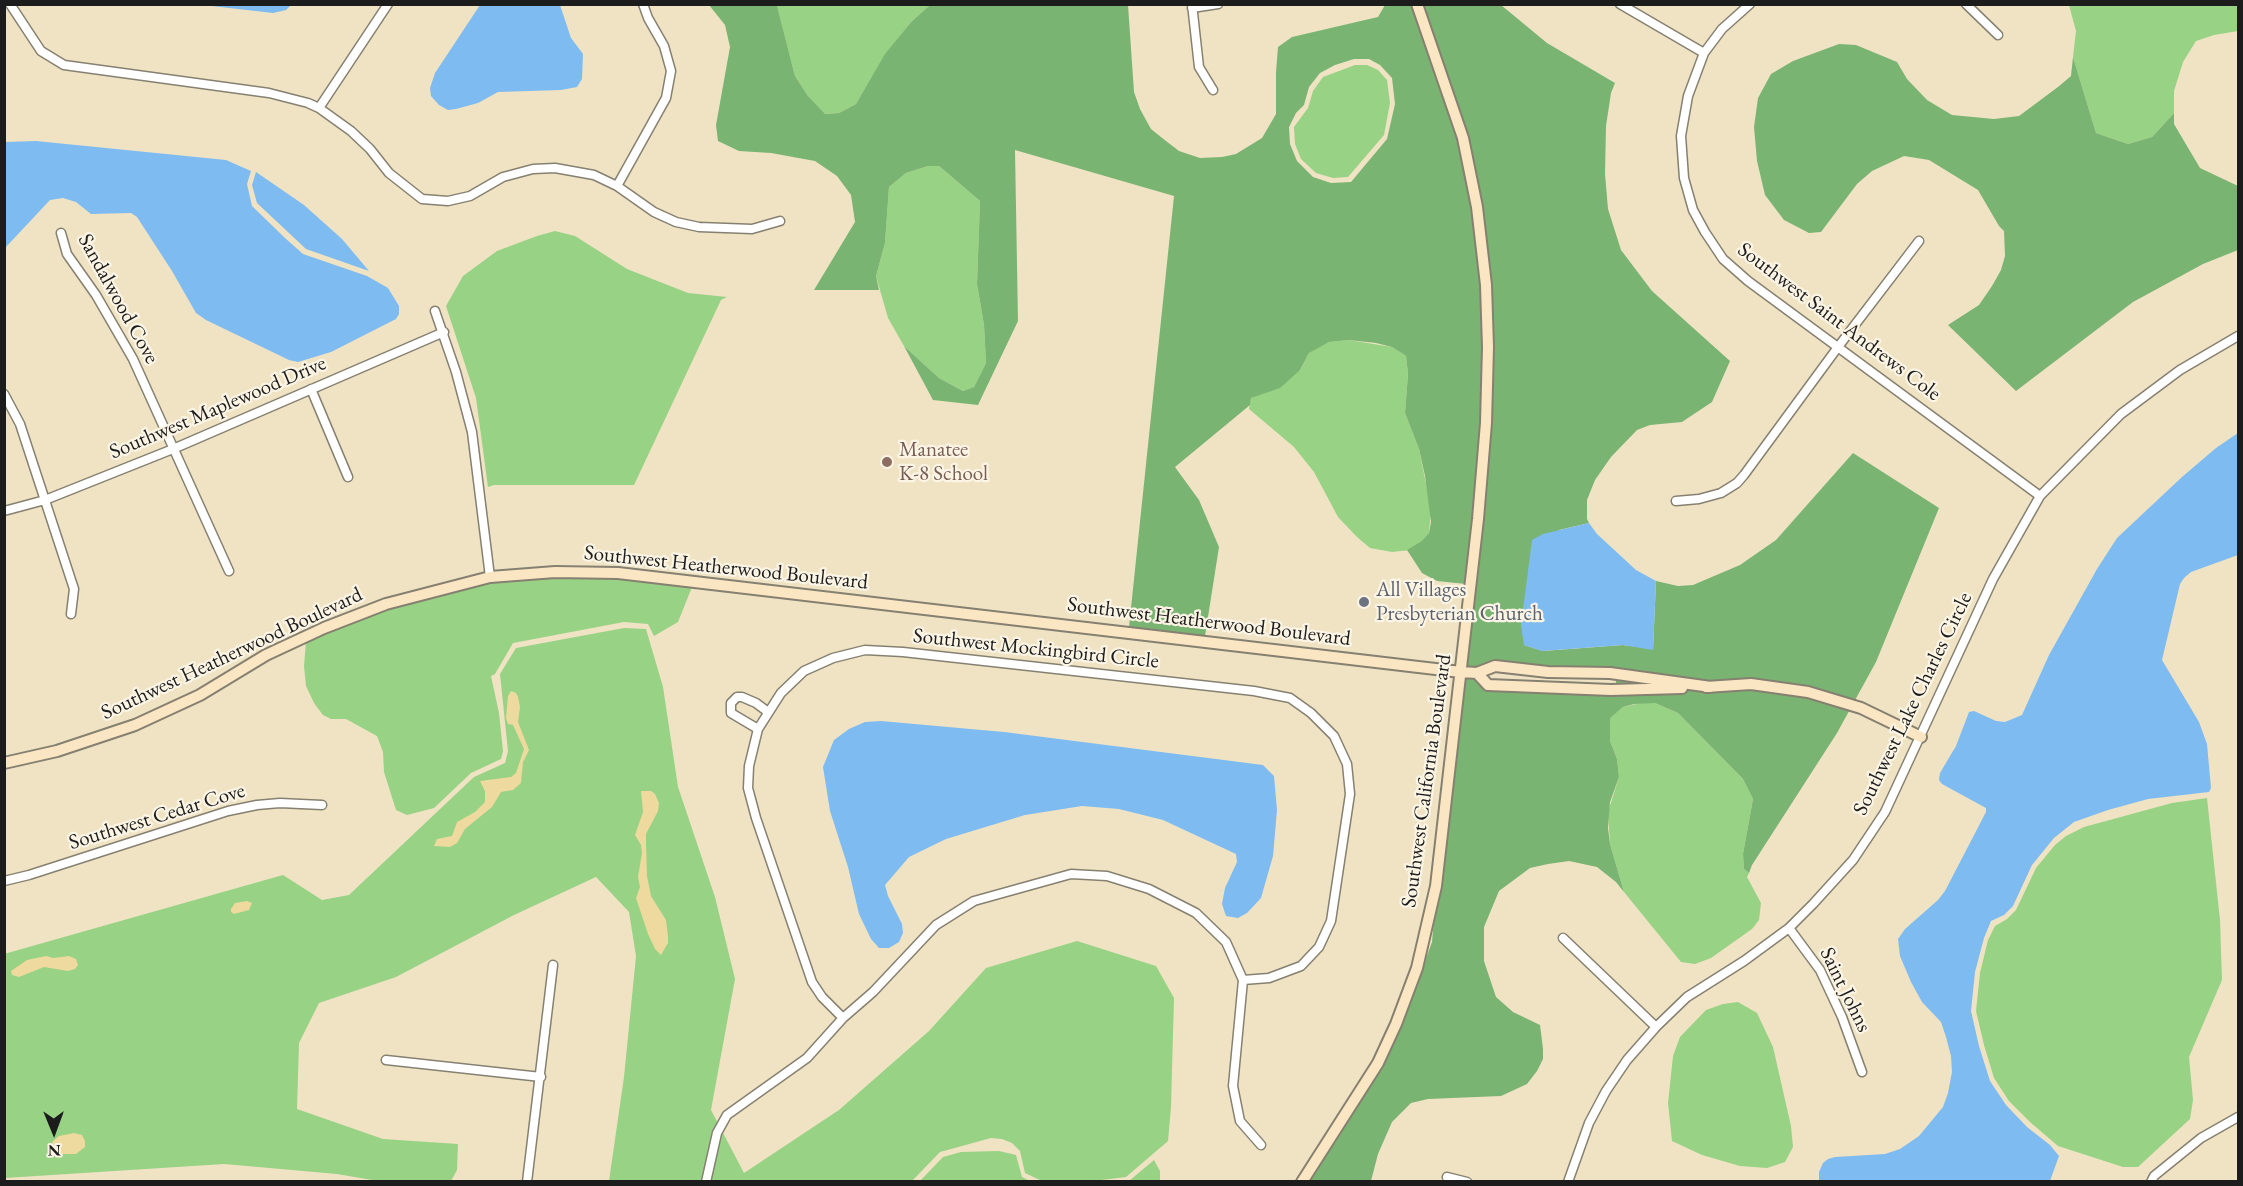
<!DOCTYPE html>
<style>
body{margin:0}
#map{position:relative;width:2243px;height:1186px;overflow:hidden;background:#efe3c4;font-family:"EB Garamond",serif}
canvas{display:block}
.frame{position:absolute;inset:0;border:6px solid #1c1c1c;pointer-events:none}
.north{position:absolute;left:24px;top:1102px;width:60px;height:60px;-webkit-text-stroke:4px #fcf5e5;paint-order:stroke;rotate:179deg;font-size:16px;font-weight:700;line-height:24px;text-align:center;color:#1c1c1c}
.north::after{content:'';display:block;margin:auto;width:21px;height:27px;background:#1c1c1c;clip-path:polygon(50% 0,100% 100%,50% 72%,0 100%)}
</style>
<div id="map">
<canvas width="2243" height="1186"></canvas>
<div class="frame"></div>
<div class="north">N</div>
</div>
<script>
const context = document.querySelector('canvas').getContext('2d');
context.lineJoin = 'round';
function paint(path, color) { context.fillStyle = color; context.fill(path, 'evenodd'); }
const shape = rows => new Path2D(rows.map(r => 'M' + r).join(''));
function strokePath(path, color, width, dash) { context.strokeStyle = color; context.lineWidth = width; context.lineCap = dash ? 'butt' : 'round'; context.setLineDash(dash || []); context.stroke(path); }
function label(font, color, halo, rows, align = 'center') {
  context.font = font + ' "EB Garamond",serif'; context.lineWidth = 4.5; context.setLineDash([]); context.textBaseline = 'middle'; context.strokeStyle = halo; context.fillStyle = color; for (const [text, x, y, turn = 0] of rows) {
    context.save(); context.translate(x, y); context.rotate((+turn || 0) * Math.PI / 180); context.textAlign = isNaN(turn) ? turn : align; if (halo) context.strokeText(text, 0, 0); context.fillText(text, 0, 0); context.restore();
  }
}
paint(shape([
 [774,5,930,5,912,21,886,54,856,104,839,113,824,114,808,96,795,76,777,7],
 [2069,5,2238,5,2238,31,2214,35,2196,41,2183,62,2174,91,2174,113,2152,137,2128,144,2096,133,2073,57,2076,31],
 [1355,65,1367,65,1378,70,1387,80,1390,103,1384,135,1348,177,1333,178,1316,173,1301,159,1295,144,1294,127,1308,108,1313,91,1323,77],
 [928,166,939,166,980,201,977,284,984,325,986,363,974,387,963,391,939,378,904,346,888,318,876,276,885,243,889,187,906,173],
 [555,231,575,236,627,269,688,293,727,297,721,300,634,485,494,485,488,487,476,398,446,306,463,276,497,251,537,236],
 [1349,340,1392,347,1406,356,1408,374,1405,413,1419,449,1431,509,1429,533,1422,542,1410,550,1392,552,1370,548,1357,537,1338,517,1314,472,1294,447,1249,409,1251,398,1300,370,1309,353,1316,348,1329,342],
 [561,577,602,578,692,587,678,622,654,636,648,624,624,622,513,643,495,674,491,676,499,713,503,751,501,759,471,773,434,808,407,815,396,810,384,772,383,752,377,736,346,719,331,719,323,715,314,703,306,686,304,666,306,642,387,609,490,583],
 [624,628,646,629,663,687,678,787,715,897,735,979,711,1110,744,1173,839,1110,929,1031,986,968,1077,941,1156,966,1174,998,1171,1107,1168,1141,1126,1177,1093,1181,1042,1181,1025,1173,1020,1151,1012,1143,1002,1139,991,1138,940,1152,912,1181,609,1181,624,1077,636,956,629,912,596,877,514,915,396,977,319,1003,299,1043,297,1109,383,1139,458,1144,457,1170,451,1181,378,1181,337,1174,224,1164,5,1178,4,954,283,875,322,900,349,895,474,777,505,763,508,751,500,674,516,648],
 [1645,702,1655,703,1678,713,1743,779,1753,799,1743,854,1744,869,1749,873,1747,877,1761,903,1759,920,1752,929,1711,958,1695,964,1681,962,1624,892,1610,844,1608,812,1619,777,1617,759,1610,741,1610,717,1623,707],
 [2207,798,2220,920,2222,980,2189,1057,2193,1100,2190,1119,2138,1167,2123,1167,2058,1146,2030,1122,2009,1101,1994,1078,1984,1045,1976,1011,1980,973,1988,940,1995,926,2007,919,2016,910,2036,868,2055,845,2066,836,2084,827,2172,803],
 [1738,1002,1757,1013,1773,1047,1791,1126,1793,1147,1785,1162,1767,1168,1740,1166,1702,1155,1672,1141,1668,1103,1673,1056,1680,1037,1706,1010,1723,1004],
 [999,1151,1016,1155,1022,1177,1030,1181,920,1181,943,1157,961,1152],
 [1154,1160,1160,1171,1160,1181,1129,1181]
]), '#98d285');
paint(shape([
 [774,4,777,6,795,76,808,96,825,114,839,113,856,104,885,54,912,21,930,5,1128,5,1134,92,1140,109,1151,129,1166,141,1179,151,1200,158,1222,157,1236,154,1262,138,1276,114,1276,72,1278,47,1292,37,1378,17,1385,5,1412,5,1458,139,1472,208,1481,285,1483,347,1481,423,1466,584,1437,581,1422,573,1407,550,1422,541,1429,533,1431,522,1425,476,1419,449,1405,413,1408,374,1406,356,1392,347,1376,343,1349,340,1329,342,1309,353,1300,370,1280,388,1251,398,1250,405,1175,467,1199,500,1219,547,1205,636,1129,627,1174,196,1015,150,1018,321,978,405,933,400,904,346,939,378,963,391,974,387,986,363,984,325,977,284,980,201,939,166,928,166,906,173,889,187,885,243,876,276,879,290,814,290,855,222,851,195,837,176,815,161,771,153,739,151,718,141,716,125,730,47,725,25,709,5],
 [1354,59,1369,59,1380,65,1392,78,1395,104,1387,139,1351,182,1331,183,1313,177,1297,161,1290,144,1289,127,1296,113,1304,105,1309,87,1320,73,1335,65],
 [1423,5,1501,5,1547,43,1615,83,1611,93,1606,126,1605,174,1608,209,1621,250,1652,291,1730,361,1712,402,1682,422,1650,425,1637,430,1611,457,1595,480,1587,500,1587,519,1589,523,1559,530,1524,645,1543,651,1623,645,1653,649,1656,581,1678,586,1693,585,1740,565,1776,540,1853,453,1939,508,1876,662,1837,733,1752,865,1749,873,1744,869,1743,854,1753,799,1743,779,1678,713,1655,703,1634,704,1623,707,1610,718,1610,741,1617,759,1619,777,1610,802,1608,828,1610,844,1624,892,1616,882,1597,867,1569,861,1548,864,1530,868,1499,891,1484,927,1484,961,1496,997,1513,1012,1540,1025,1543,1049,1543,1059,1537,1071,1527,1084,1501,1096,1428,1099,1411,1103,1392,1122,1378,1154,1371,1181,1308,1182,1382,1065,1401,1027,1432,942,1434,919,1441,887,1466,678,1585,688,1616,688,1616,678,1467,667,1491,424,1493,348,1491,284,1467,136],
 [1839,44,1856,45,1897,62,1907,79,1927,100,1952,115,1994,119,2019,116,2058,87,2071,76,2073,57,2096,133,2128,144,2152,137,2174,113,2174,124,2200,168,2238,186,2238,250,2203,264,2133,302,2016,391,1948,325,1979,305,1992,286,2001,270,2005,256,2004,231,1999,226,1978,190,1929,160,1904,156,1872,171,1857,184,1821,232,1809,233,1784,220,1765,195,1757,161,1754,127,1758,98,1771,74,1793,61]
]), '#7ab472');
paint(shape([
 [511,691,516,693,518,697,520,707,518,722,529,750,523,762,521,783,513,790,501,792,492,807,465,829,457,843,450,847,434,846,437,839,452,836,457,822,475,812,485,802,485,791,480,781,511,777,516,773,524,749,513,725,508,724,506,718,508,696],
 [641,791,651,791,655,794,659,803,658,811,646,834,646,843,647,876,651,896,666,920,668,936,668,943,661,955,655,949,648,934,636,898,640,887,638,877,642,853,641,845,635,835,643,812],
 [247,901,252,903,249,910,234,914,231,912,231,909,235,903],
 [46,956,53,958,69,956,76,959,78,965,75,969,68,971,44,967,19,977,12,975,11,971,27,960],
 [74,1133,82,1135,85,1141,85,1147,76,1154,55,1154,50,1149,53,1141,59,1136]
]), '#eeda9e');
paint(shape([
 [203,5,291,4,291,5,286,10,273,13],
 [480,5,560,5,571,38,583,54,582,79,577,87,561,90,498,92,478,103,456,109,448,110,439,105,431,96,430,88,435,73],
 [36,141,226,160,251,171,247,184,252,206,285,238,303,254,367,276,388,288,399,306,399,314,396,319,331,352,298,362,289,360,206,320,196,313,172,271,137,217,131,213,91,214,76,202,63,198,50,200,5,248,5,142],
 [256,172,304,205,342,239,369,271,306,249,257,203,252,185],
 [2238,433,2238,555,2191,572,2184,578,2180,584,2162,660,2199,722,2207,744,2211,788,2209,792,2148,799,2108,810,2074,822,2054,838,2032,865,2013,906,2004,915,1991,921,1984,938,1975,972,1971,1011,1979,1046,1990,1081,2006,1105,2027,1127,2050,1145,2059,1156,2050,1181,1819,1181,1819,1172,1823,1163,1828,1159,1835,1157,1885,1154,1900,1149,1919,1136,1943,1107,1948,1093,1952,1072,1951,1056,1946,1037,1941,1022,1922,1002,1911,982,1900,956,1898,939,1905,929,1938,900,1945,891,1986,812,1986,808,1942,784,1939,780,1940,773,1956,746,1969,712,1974,711,1996,721,2005,722,2022,715,2049,655,2097,569,2117,538,2182,477,2216,448],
 [1589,523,1597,534,1636,570,1656,581,1653,650,1623,645,1542,651,1524,645,1521,625,1532,540,1543,534],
 [881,721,1004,732,1263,765,1274,776,1277,810,1273,856,1261,898,1247,913,1238,918,1226,916,1222,904,1225,888,1237,862,1236,854,1163,820,1119,809,1082,806,1025,815,946,839,909,857,885,885,888,896,902,924,903,933,899,942,889,948,879,948,871,939,859,914,848,867,830,811,823,767,834,740,849,729,865,722]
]), '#7ebbf1');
const street = shape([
 [10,4,41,51,64,65,269,93,308,103,319,108,351,131,370,149,389,173,422,199,448,201,470,196,503,177,533,169,555,168,594,175,617,186,654,212,676,222,699,227,752,229,780,221],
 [1192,4,1199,67,1213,90],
 [1620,4,1704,53,1688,96,1681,136,1684,178,1693,210,1705,232,1723,259,1748,281,2040,496],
 [1966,4,1998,35],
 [1192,8,1218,4],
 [1704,53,1722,29,1750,4],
 [319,108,388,4],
 [617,186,666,98,671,71,664,46,648,18,643,4],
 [61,233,67,254,96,295,133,359,229,571],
 [435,311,456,372,472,432,490,577],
 [311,389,348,477],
 [4,394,20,424,74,589,71,614],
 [1676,501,1699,499,1721,493,1737,483,1744,475,1838,347,1919,241],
 [4,511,45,500,173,449,444,332],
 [758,729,731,713,731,703,737,697,742,697,756,703,768,712],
 [4,881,29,875,228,811,257,805,280,803,322,805],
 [1789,928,1820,970,1842,1017,1862,1072],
 [1563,938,1656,1027],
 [843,1018,822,997,812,982,756,818,748,788,749,766,758,729,781,693,804,671,833,658,865,650,903,652,1254,691,1290,698,1311,713,1334,736,1347,764,1350,794,1331,921,1319,947,1301,966,1269,978,1243,980],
 [386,1060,541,1077],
 [1447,1177,1467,1182],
 [527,1182,553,965],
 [706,1182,717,1133,727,1115,807,1058,843,1018,873,992,936,925,974,901,1071,874,1107,876,1149,889,1196,913,1226,942,1243,980,1233,1086,1240,1121,1261,1145],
 [1568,1182,1589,1123,1606,1091,1627,1060,1656,1027,1687,997,1744,961,1789,928,1813,904,1853,860,1885,812,1993,579,2040,496,2121,414,2180,370,2238,336],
 [2151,1182,2154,1176,2201,1138,2238,1117]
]);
const secondary = shape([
 [1477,673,1488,685,1611,690,1682,688],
 [1706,687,1751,684,1808,692,1861,708,1921,737],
 [4,763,57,751,135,725,200,695,266,655,324,628,386,604,490,577,555,572,618,573,1461,672,1477,673,1495,666,1548,672,1610,673,1711,687],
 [1302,1182,1378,1063,1396,1024,1417,968,1436,886,1478,519,1486,423,1488,347,1486,285,1477,207,1463,138,1417,4]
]);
strokePath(street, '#868070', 11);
strokePath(secondary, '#868070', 14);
strokePath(street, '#fff', 8);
strokePath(secondary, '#fbe6c4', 10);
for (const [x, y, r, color] of [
 [887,462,6,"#8d6e63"],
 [1364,602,6,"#6b7280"]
]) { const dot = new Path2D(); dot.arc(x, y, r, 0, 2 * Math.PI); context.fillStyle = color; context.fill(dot); strokePath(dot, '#fcf5e5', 2); }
label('21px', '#1c1c1c', '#fcf5e5', [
 ["Sandalwood Cove",118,299,61],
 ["Southwest Saint Andrews Cole",1839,322,37],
 ["Southwest Maplewood Drive",218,408,-23],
 ["Southwest Heatherwood Boulevard",726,568,6],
 ["Southwest Heatherwood Boulevard",1209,622,7],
 ["Southwest Mockingbird Circle",1036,649,6],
 ["Southwest Heatherwood Boulevard",232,654,-25],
 ["Southwest Lake Charles Circle",1913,704,-64],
 ["Southwest California Boulevard",1427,781,-82],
 ["Southwest Cedar Cove",157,817,-17],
 ["Saint Johns",1845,990,64]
]);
label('21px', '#785e54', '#fcf5e5', [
 ["Manatee",899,450],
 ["K-8 School",899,474]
], 'left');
label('21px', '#5b616d', '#fcf5e5', [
 ["All Villages",1376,590],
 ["Presbyterian Church",1376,614]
], 'left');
</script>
